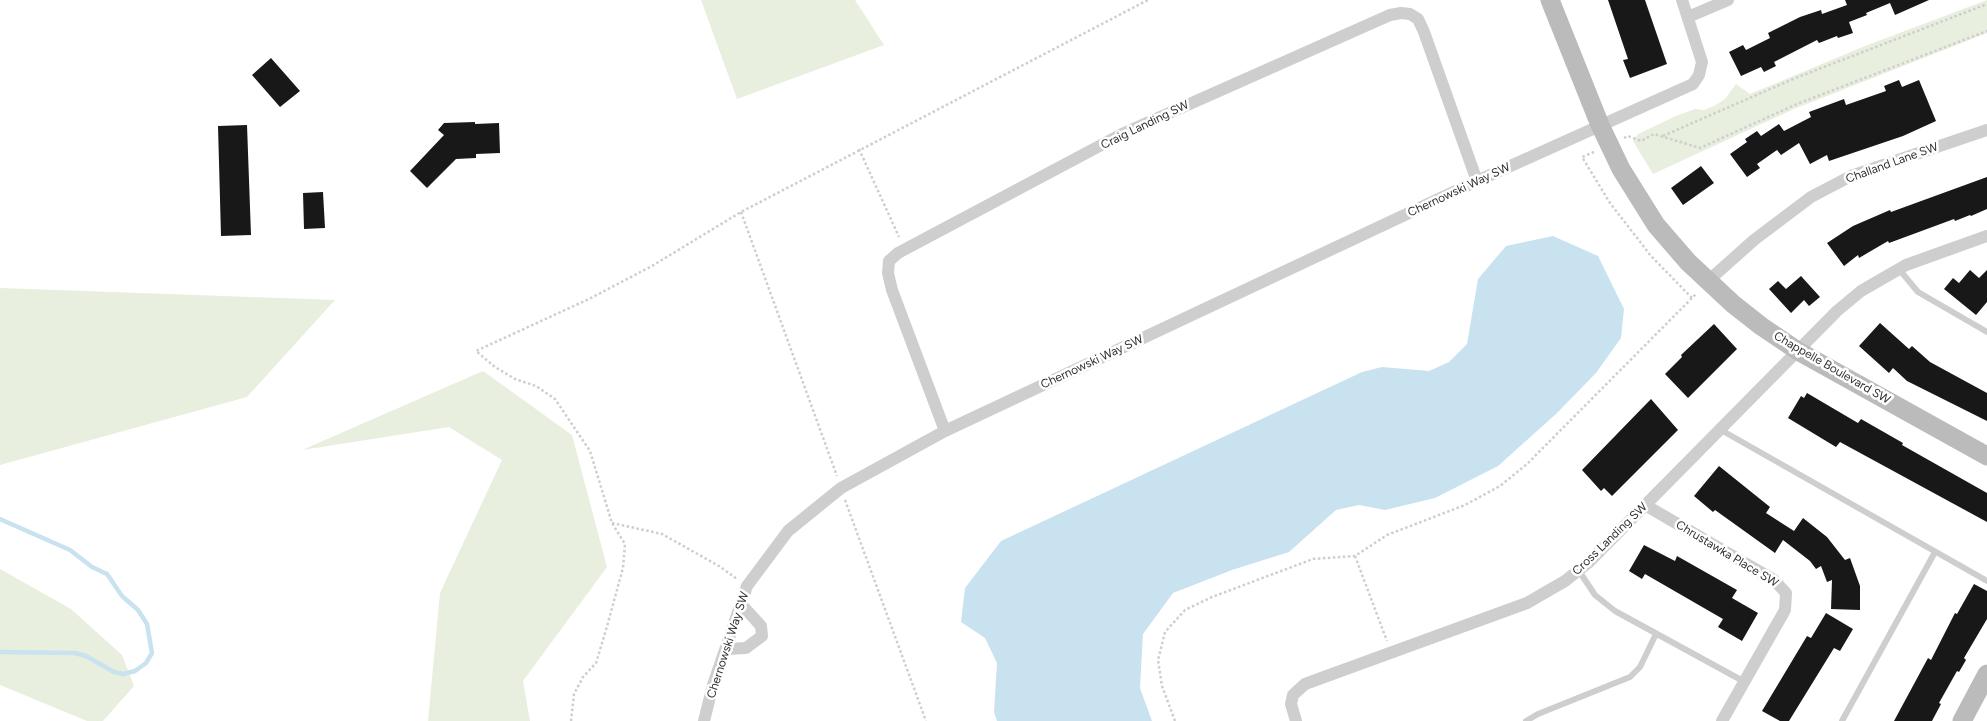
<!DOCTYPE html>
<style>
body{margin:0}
canvas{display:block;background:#fff}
</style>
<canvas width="1987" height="721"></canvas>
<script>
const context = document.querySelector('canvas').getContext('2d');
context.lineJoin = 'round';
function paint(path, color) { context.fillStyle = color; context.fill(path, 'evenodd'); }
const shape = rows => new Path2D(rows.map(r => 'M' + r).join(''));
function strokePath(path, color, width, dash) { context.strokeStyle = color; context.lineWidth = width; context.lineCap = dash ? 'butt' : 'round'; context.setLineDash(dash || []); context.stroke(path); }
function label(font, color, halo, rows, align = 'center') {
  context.font = font + ' Figtree,sans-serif'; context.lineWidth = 5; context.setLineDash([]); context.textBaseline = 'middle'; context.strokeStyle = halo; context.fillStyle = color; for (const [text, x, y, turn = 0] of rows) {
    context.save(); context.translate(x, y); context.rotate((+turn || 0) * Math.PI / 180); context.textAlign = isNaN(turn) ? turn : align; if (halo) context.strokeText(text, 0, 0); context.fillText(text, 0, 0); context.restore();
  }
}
paint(shape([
 [701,0,855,0,884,45,737,99],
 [1987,0,1987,33,1794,109,1653,174,1633,141,1638,134,1676,116,1695,109,1704,110,1714,106,1725,99,1736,84,1750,94,1865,46],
 [0,288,335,300,247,397,0,465],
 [483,371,572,435,607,567,523,681,530,721,428,721,440,593,502,460,449,427,302,450],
 [0,569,71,609,122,655,134,686,103,721,87,721,0,685]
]), '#e8efde');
paint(shape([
 [1553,236,1598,256,1624,309,1621,338,1596,373,1556,414,1498,466,1435,498,1385,510,1359,505,1336,510,1289,552,1232,570,1173,593,1143,634,1140,688,1152,721,997,721,994,712,997,663,985,638,961,622,965,588,1001,541,1362,372,1382,367,1429,371,1449,362,1467,344,1478,279,1506,246]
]), '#c9e2f0');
strokePath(shape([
 [0,519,70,550,92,567,107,574,122,596,138,610,147,624,152,653,146,663,135,671,123,674,114,672,86,656,75,653,0,652]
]), '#c9e2f0', 4.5);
paint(shape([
 [1608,0,1645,0,1667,64,1630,78,1623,60,1628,59],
 [1845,0,1929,0,1895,15,1890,3,1866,13,1867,15,1849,22,1853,33,1838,38,1837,36,1819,43,1817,40,1774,62,1776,66,1764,72,1761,67,1741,76,1729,52,1743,45,1746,50,1770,38,1768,33,1800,17,1821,10,1822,14,1847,5],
 [271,58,300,91,280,107,252,75],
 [1899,80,1902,87,1919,80,1936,121,1903,136,1829,161,1827,155,1810,164,1799,143,1781,155,1777,150,1757,164,1760,168,1747,177,1730,154,1747,142,1745,139,1757,131,1761,136,1779,124,1784,131,1811,117,1809,112,1844,99,1846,105,1886,91,1884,86],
 [475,122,475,124,499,123,500,153,476,154,476,158,456,159,427,188,410,171,444,135,438,130,444,123],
 [247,125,251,235,221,236,218,126],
 [1701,166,1714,183,1683,205,1671,188],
 [1987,177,1987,209,1971,216,1970,215,1955,221,1954,219,1889,243,1888,241,1859,258,1858,255,1844,266,1827,243,1853,226,1890,210,1891,212],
 [323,192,325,228,304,229,303,193],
 [1970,270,1979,278,1987,270,1987,302,1976,315,1944,289,1953,278,1959,283],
 [1801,276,1820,297,1809,306,1804,300,1791,313,1769,289,1778,281,1786,289],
 [1880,323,1909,349,1912,346,1930,362,1987,393,1987,421,1907,381,1893,368,1889,373,1859,346],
 [1714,324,1737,349,1688,398,1665,374,1682,357,1681,355],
 [1807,393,1858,423,1861,419,1903,443,1902,445,1987,493,1987,522,1840,442,1836,447,1788,418,1801,396,1804,398],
 [1651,399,1678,430,1612,496,1604,488,1601,491,1582,470],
 [1719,466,1770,507,1766,513,1794,531,1803,518,1827,537,1845,560,1850,558,1860,586,1860,610,1831,609,1832,580,1827,582,1821,566,1816,569,1810,561,1783,540,1775,553,1715,510,1713,512,1694,496],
 [1644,545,1675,561,1677,556,1737,590,1732,598,1758,613,1742,641,1718,627,1723,619,1645,574,1642,579,1629,571],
 [1974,584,1987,591,1987,619,1964,658,1966,660,1959,672,1957,671,1939,703,1941,704,1932,721,1894,721,1928,658,1931,660,1955,613,1957,614],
 [1826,613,1853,629,1840,651,1834,648,1789,721,1780,721,1762,711,1807,636,1811,638]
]), '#181818');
strokePath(shape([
 [1663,136,1793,79,1987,4],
 [1624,138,1628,136,1641,141,1654,134,1700,148,1797,104,1987,31],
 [859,149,899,237],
 [1594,152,1582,157,1610,203,1651,256,1692,298],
 [741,212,837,476],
 [845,500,926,721],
 [612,523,662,534,719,566,737,579],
 [1355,556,1387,641],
 [571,721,574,694,583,677,596,663,606,630,623,568,625,544,612,523,590,451,555,399,536,386,515,379,495,367,476,351,589,299,652,266,741,212,1148,0],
 [1175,721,1162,686,1158,660,1165,632,1185,610,1212,597,1313,559,1355,556,1387,535,1465,505,1500,486,1527,464,1697,293]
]), '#cecece', 2.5, [2.5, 2.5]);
strokePath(shape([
 [1898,268,1918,292,1987,332],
 [1721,430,1987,581],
 [1579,571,1595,595,1615,611,1743,681],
 [1526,721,1538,714,1630,677,1640,667,1656,634],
 [1842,721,1935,552]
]), '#cecece', 6);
strokePath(shape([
 [1688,17,1728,0],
 [1708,281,1754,240,1811,197,1851,176,1987,130],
 [945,431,892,290,888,273,889,261,898,253,1122,134,1390,15,1401,13,1410,14,1418,19,1424,32,1477,181],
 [1645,505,1774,580,1786,593,1785,610,1722,721],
 [727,649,746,648,762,636,761,626,741,604],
 [704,721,713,685,747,586,788,531,841,488,945,431,1477,181,1693,84,1699,75,1702,62,1682,0],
 [1296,721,1291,704,1293,695,1305,684,1527,603,1565,581,1589,562,1837,311,1861,291,1906,265,1987,236]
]), '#cecece', 12);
strokePath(shape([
 [1550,0,1600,125,1621,169,1656,225,1688,262,1733,304,1761,326,1798,351,1987,456],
 [1962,721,1987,674]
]), '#bbb', 19);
label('12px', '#313131', '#fff', [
 ["Craig Landing SW",1145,125,-26],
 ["Challand Lane SW",1892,163,-20],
 ["Chernowski Way SW",1459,190,-25],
 ["Chernowski Way SW",1092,362,-25],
 ["Chappelle Boulevard SW",1832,368,30],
 ["Cross Landing SW",1610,539,-44],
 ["Chrustawka Place SW",1727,554,31],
 ["Chernowski Way SW",728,645,-72]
]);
</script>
